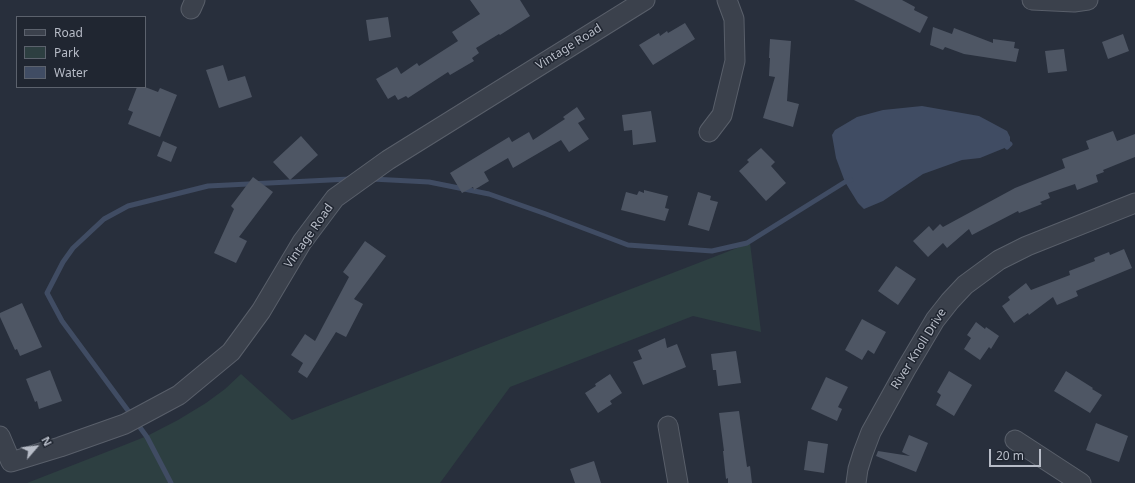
<!DOCTYPE html>
<style>
body{margin:0}
#map{position:relative;width:1135px;height:483px;overflow:hidden;background:#282f3c;font-family:"Noto Sans",sans-serif}
canvas{display:block}
.legend{position:absolute;left:16px;top:16px;width:130px;height:72px;box-sizing:border-box;background:#202631;border:1px solid #5c626d;margin:0;padding:5px 7px;list-style:none;font-size:12px;color:#b7bcc7}
.legend li{display:flex;align-items:center;gap:8px;height:20px}
.legend b{width:20px;border:1px solid #5c626d}
.north{position:absolute;left:16px;top:427px;width:40px;height:40px;-webkit-text-stroke:3px #202631;paint-order:stroke;rotate:62deg;font-size:11px;font-weight:700;line-height:16px;text-align:center;color:#b7bcc7}
.north::after{content:'';display:block;margin:auto;width:14px;height:18px;background:#b7bcc7;clip-path:polygon(50% 0,100% 100%,50% 72%,0 100%)}
.scale{position:absolute;left:989px;top:449px;width:52px;height:18px;box-sizing:border-box;border:2px solid #b7bcc7;border-top:0;padding-left:5px;font-size:12px;line-height:14px;white-space:nowrap;color:#b7bcc7;-webkit-text-stroke:3px #202631;paint-order:stroke}
</style>
<div id="map">
<canvas width="1135" height="483"></canvas>
<ul class="legend">
<li><b style="height:5px;background:#3b414c"></b>Road</li>
<li><b style="height:11px;background:#2d3f41"></b>Park</li>
<li><b style="height:11px;background:#404c63"></b>Water</li>
</ul>
<div class="north">N</div>
<div class="scale">20 m</div>
</div>
<script>
const context = document.querySelector('canvas').getContext('2d');
context.lineJoin = 'round';
function paint(path, color) { context.fillStyle = color; context.fill(path, 'evenodd'); }
const shape = rows => new Path2D(rows.map(r => 'M' + r).join(''));
function strokePath(path, color, width, dash) { context.strokeStyle = color; context.lineWidth = width; context.lineCap = dash ? 'butt' : 'round'; context.setLineDash(dash || []); context.stroke(path); }
function label(font, color, halo, rows, align = 'center') {
  context.font = font + ' "Noto Sans",sans-serif'; context.lineWidth = 3; context.setLineDash([]); context.textBaseline = 'middle'; context.strokeStyle = halo; context.fillStyle = color; for (const [text, x, y, turn = 0] of rows) {
    context.save(); context.translate(x, y); context.rotate((+turn || 0) * Math.PI / 180); context.textAlign = isNaN(turn) ? turn : align; if (halo) context.strokeText(text, 0, 0); context.fillText(text, 0, 0); context.restore();
  }
}
paint(shape([
 [750,243,761,332,693,316,510,387,440,483,27,483,127,444,147,436,178,420,206,403,225,389,241,374,292,420]
]), '#2d3f41');
paint(shape([
 [922,106,979,116,1007,131,1010,137,1010,144,1007,147,980,158,962,160,923,174,883,201,864,209,858,203,845,182,836,158,832,135,835,130,857,117,883,110]
]), '#404c63');
strokePath(shape([
 [1007,147,1010,144],
 [372,179,429,182,489,194,546,214,628,245,712,251,747,243,845,182,851,180],
 [132,416,62,321,47,293,63,262,73,248,104,219,128,206,208,186,350,179],
 [136,422,147,437,171,483]
]), '#404c63', 5);
paint(shape([
 [470,0,520,0,530,16,500,35,499,34,476,48,479,53,472,58,474,61,450,75,448,72,408,98,406,96,398,100,395,95,388,99,376,79,397,67,401,74,417,63,419,66,458,41,452,32,480,14],
 [854,0,902,0,915,7,914,10,928,17,920,33],
 [388,17,391,37,369,41,366,20],
 [685,23,695,39,653,65,639,45,659,33,660,36,667,31,668,33],
 [933,27,952,34,954,28,993,43,993,39,1015,42,1014,48,1019,49,1016,62,964,54,945,47,943,50,930,45],
 [1123,34,1129,51,1108,59,1102,42],
 [770,39,791,41,787,101,799,104,793,127,763,118,775,77,769,76,770,58,769,58],
 [1064,49,1067,71,1048,73,1045,51],
 [223,65,228,81,245,76,252,97,219,108,206,70],
 [137,87,145,87,158,92,160,88,177,95,160,137,128,124,133,112,128,110],
 [577,107,585,119,578,123,589,139,569,152,561,140,513,168,508,158,484,172,489,181,474,190,473,187,462,193,450,173,509,137,512,142,529,132,533,140,565,119,563,117],
 [651,111,656,142,633,145,632,130,624,131,622,115],
 [1113,131,1117,141,1135,134,1135,157,1103,170,1104,172,1096,175,1098,182,1077,190,1075,184,1048,193,1050,198,1040,202,1042,204,1019,213,1018,211,972,235,969,229,947,248,943,243,928,257,913,241,929,226,933,231,940,224,943,227,1015,188,1065,168,1062,159,1089,149,1086,141],
 [301,136,318,155,290,180,273,162],
 [163,141,177,147,171,162,157,156],
 [761,148,775,162,771,166,786,183,766,201,739,171,749,162,747,160],
 [253,177,273,192,239,237,247,241,236,263,214,253,234,209,231,206],
 [644,190,668,196,665,208,669,209,665,221,621,210,626,192,637,195,639,191,644,193],
 [698,192,711,196,710,200,718,202,709,231,688,225],
 [365,241,386,256,354,299,363,304,346,337,336,332,307,378,298,372,303,363,291,355,305,334,315,341,349,277,343,272],
 [1124,249,1132,268,1076,291,1078,296,1057,305,1053,297,1029,315,1028,313,1014,323,1002,306,1010,300,1008,297,1026,283,1031,290,1070,275,1069,271,1095,261,1094,258,1109,252,1110,255],
 [896,266,916,279,898,305,878,291],
 [22,303,42,347,20,356,17,349,15,350,0,317,0,313],
 [862,319,886,332,874,354,868,350,862,360,845,350],
 [976,322,985,329,986,327,999,336,991,349,989,347,980,360,964,349,971,338,967,335],
 [665,338,667,348,677,344,686,367,643,385,633,362,642,359,638,350],
 [736,351,741,383,718,386,716,370,713,370,711,354],
 [50,370,62,401,39,409,37,401,35,402,26,379],
 [949,371,972,385,954,416,936,405,941,395,937,392],
 [1066,371,1093,388,1092,389,1102,395,1090,413,1054,391],
 [610,374,622,393,610,401,612,404,598,413,585,393,596,386,595,384],
 [826,377,848,387,838,407,842,409,837,421,811,409],
 [739,411,747,467,750,466,752,483,728,483,728,478,726,479,723,451,724,451,719,413],
 [1096,423,1128,436,1119,462,1086,450],
 [909,435,928,443,916,472,876,456,878,451,910,456,902,452],
 [808,441,828,444,824,473,804,470],
 [594,461,601,483,575,483,570,469]
]), '#4e5664');
const minor = shape([
 [1032,0,1074,2,1088,0],
 [191,9,195,0],
 [709,132,722,115,735,61,734,19,727,0],
 [668,426,678,483],
 [0,436,11,462,60,447,125,424,179,395,231,352,261,311,302,242,335,198,388,160,645,0],
 [1015,440,1081,483],
 [856,483,858,469,863,453,871,432,906,369,935,320,950,301,965,285,984,271,999,260,1027,246,1135,203]
]);
strokePath(minor, '#595f6a', 21);
strokePath(minor, '#3b414c', 19);
label('12px', '#b7bcc7', '#202631', [
 ["Vintage Road",569,47,-32],
 ["Vintage Road",309,236,-55],
 ["River Knoll Drive",919,349,-58]
]);
</script>
